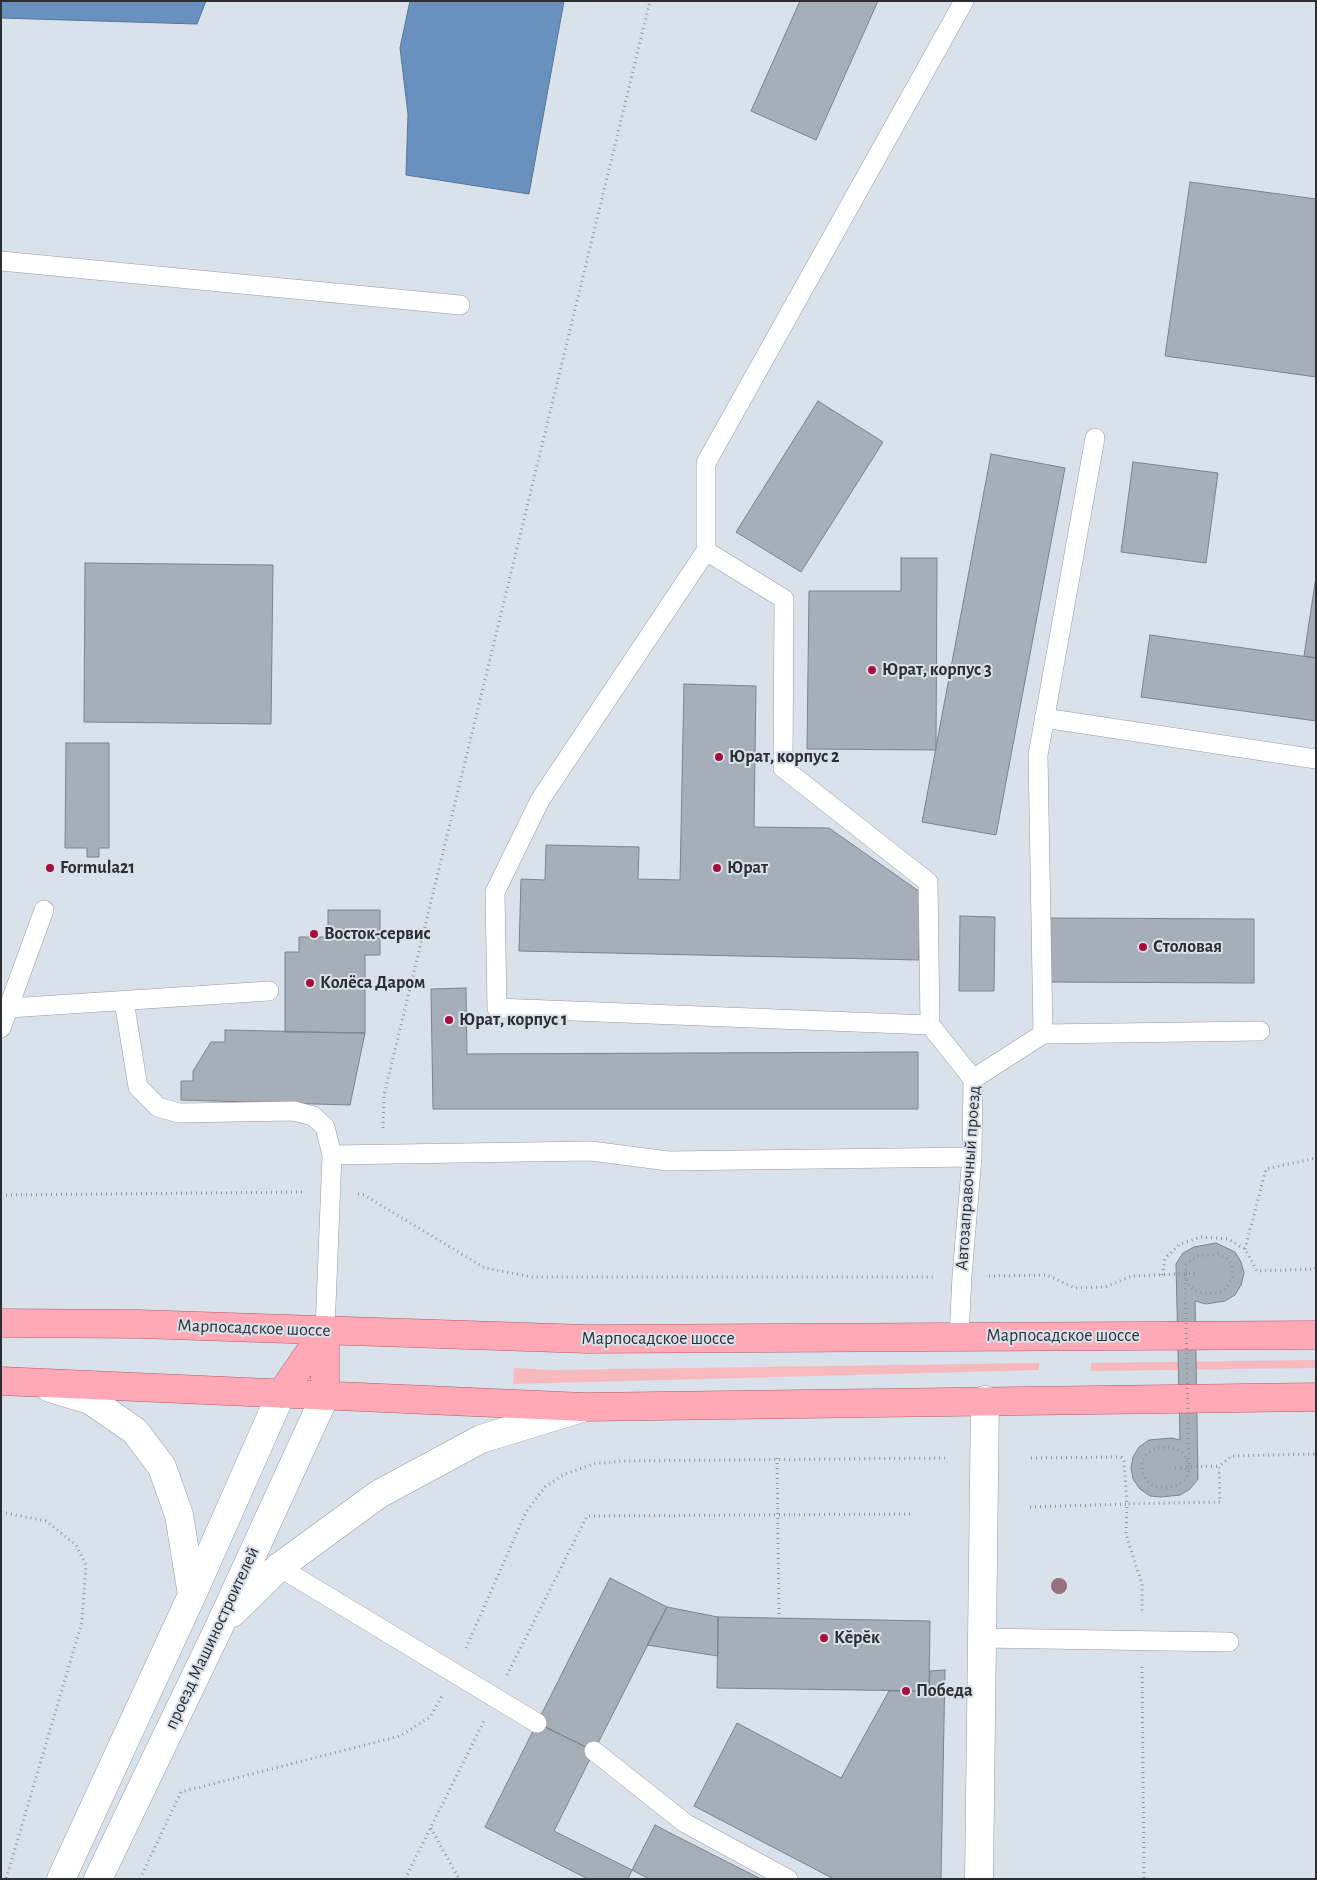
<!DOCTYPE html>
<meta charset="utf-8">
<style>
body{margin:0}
#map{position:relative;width:1317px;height:1880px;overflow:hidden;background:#d9e1eb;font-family:"Alegreya Sans",sans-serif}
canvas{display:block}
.frame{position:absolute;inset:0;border:2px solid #2b2f32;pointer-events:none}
</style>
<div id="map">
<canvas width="1317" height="1880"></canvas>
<div class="frame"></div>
</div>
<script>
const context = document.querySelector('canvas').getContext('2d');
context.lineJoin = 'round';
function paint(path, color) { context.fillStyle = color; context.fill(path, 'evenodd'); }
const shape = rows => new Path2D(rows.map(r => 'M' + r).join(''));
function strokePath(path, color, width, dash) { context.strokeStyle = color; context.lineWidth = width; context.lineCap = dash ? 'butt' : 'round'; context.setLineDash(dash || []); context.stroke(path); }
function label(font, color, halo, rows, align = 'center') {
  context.font = font + ' "Alegreya Sans",sans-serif'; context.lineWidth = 4; context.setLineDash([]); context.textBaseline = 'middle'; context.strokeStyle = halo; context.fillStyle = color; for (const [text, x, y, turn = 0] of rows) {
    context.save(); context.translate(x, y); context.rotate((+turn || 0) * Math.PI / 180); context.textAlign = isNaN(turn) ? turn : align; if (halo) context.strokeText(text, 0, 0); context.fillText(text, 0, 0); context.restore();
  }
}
paint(shape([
 [1316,1360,1316,1368,1091,1371,1091,1363],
 [1039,1363,1039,1370,513,1384,514,1368,552,1370]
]), '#f7b9bd');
const water = shape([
 [1,1,206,1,197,24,1,18,1,1],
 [410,1,564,1,529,194,406,175,408,114,400,48,410,1]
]);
paint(water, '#6991bf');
strokePath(water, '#567495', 1);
const building = shape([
 [800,1,878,1,816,140,751,111,800,1],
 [1190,182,1316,199,1316,377,1165,356,1190,182],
 [818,401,883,442,801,572,736,532,818,401],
 [991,454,1065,468,996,835,922,822,991,454],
 [1133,462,1218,473,1206,563,1121,552,1133,462],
 [901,558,937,558,936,750,807,749,809,591,901,591,901,558],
 [85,563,273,565,271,724,84,722,85,563],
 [1316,577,1316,658,1304,656,1316,577],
 [1150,635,1316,658,1316,721,1141,697,1150,635],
 [684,684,756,686,754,827,829,828,920,892,919,960,519,951,521,879,545,880,546,845,639,847,638,879,680,880,684,684],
 [66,743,109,743,109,848,99,848,99,857,87,857,87,848,65,848,66,743],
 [328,910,380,910,380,955,365,955,365,1033,285,1032,285,952,299,952,299,937,328,937,328,910],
 [960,916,995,917,994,991,959,991,960,916],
 [1048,918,1254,919,1254,983,1048,982,1048,918],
 [466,988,467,1054,918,1052,918,1109,433,1109,431,989,466,988],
 [225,1030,365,1033,350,1105,181,1100,181,1081,193,1081,193,1071,211,1042,225,1042,225,1030],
 [1216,1243,1235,1252,1241,1262,1244,1273,1241,1285,1235,1295,1225,1301,1206,1304,1195,1301,1198,1479,1190,1489,1180,1495,1161,1497,1150,1496,1140,1489,1133,1479,1131,1468,1133,1457,1139,1447,1149,1440,1171,1438,1180,1440,1176,1264,1183,1253,1194,1247,1216,1243],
 [610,1578,667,1607,594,1751,537,1723,610,1578],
 [667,1607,718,1617,718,1656,647,1645,667,1607],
 [718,1617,930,1621,929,1691,717,1688,718,1617],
 [945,1670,941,1879,834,1879,694,1806,737,1723,841,1778,889,1691,929,1691,930,1671,945,1670],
 [537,1723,594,1751,554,1831,632,1870,628,1879,588,1879,485,1827,537,1723],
 [655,1825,678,1837,761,1879,649,1879,632,1870,655,1825]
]);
paint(building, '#a6aeb8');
strokePath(building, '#7b828b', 1);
const service = shape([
 [964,1,706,463,706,551,540,800,495,892,497,1008,930,1025,973,1079],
 [1,261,460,305],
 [706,551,784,599,783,768,928,882,930,1025],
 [1044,718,1316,759],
 [124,1001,138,1087,158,1107,179,1113,294,1111,313,1116,325,1127,332,1155],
 [9,1008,269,991],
 [1,1028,44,910],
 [1043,1034,1038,755,1095,438],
 [325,1330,332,1155,591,1151,668,1161,972,1157],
 [959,1337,962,1276,972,1157,973,1079,1043,1034,1260,1031],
 [279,1567,537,1723],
 [982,1638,1229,1642],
 [594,1751,685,1823,788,1879]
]);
const minor = shape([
 [979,1879,985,1400]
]);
const secondary = shape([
 [50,1388,90,1400,135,1431,162,1467,179,1515,192,1595],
 [232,1613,279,1567,379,1494,481,1439,582,1408],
 [61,1879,192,1595,281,1394],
 [98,1879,220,1625,325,1396]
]);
const primary = shape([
 [1,1323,139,1324,587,1339,1316,1335],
 [325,1330,325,1396],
 [1,1381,584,1407,1316,1397],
 [281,1394,325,1330]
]);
strokePath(service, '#939ba4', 20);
strokePath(minor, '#939ba4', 29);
strokePath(secondary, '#939ba4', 29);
strokePath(primary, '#b45967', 29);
strokePath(shape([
 [383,1128,384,1095,650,1],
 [358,1194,364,1195,485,1268,532,1277,935,1277],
 [1,1195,304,1192],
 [1245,1249,1266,1169,1316,1158],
 [1162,1275,1165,1258,1180,1244,1201,1237,1228,1239,1245,1249,1257,1271,1315,1269,1316,1267],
 [1185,1275,1188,1284,1195,1291,1205,1293,1218,1293,1226,1289,1233,1276,1232,1266,1228,1259,1218,1254,1198,1256,1191,1260,1186,1265,1185,1273,1187,1273],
 [989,1276,1047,1275,1075,1288,1105,1287,1132,1276,1198,1273],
 [777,1458,779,1618],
 [1031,1458,1121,1457,1124,1460,1127,1504,1220,1502,1219,1466,1232,1456,1316,1454],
 [1181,1467,1219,1466],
 [1175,1468,1189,1470,1186,1479,1178,1485,1166,1488,1154,1486,1147,1481,1142,1472,1142,1460,1147,1453,1157,1448,1169,1447,1177,1449,1183,1453,1189,1467],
 [1030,1507,1127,1504,1126,1534,1142,1584,1142,1613],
 [1,1512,46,1521,76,1545,86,1565,82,1622,6,1879],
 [466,1648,526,1512,545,1487,565,1474,593,1464,623,1461,945,1458],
 [1142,1667,1144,1879],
 [507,1675,587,1516,911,1514],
 [431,1828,459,1879],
 [140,1879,181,1792,400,1736,430,1717,442,1696],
 [405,1879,484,1721]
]), '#8e949b', 3, [1, 4]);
strokePath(service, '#fff', 19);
strokePath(minor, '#fff', 28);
strokePath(secondary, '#fff', 28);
strokePath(primary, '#fea9b5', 28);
strokePath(shape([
 [1185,1273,1189,1470]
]), '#8e949b', 3, [1, 4]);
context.fillStyle = '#986f7d';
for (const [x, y] of [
 [1059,1586]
]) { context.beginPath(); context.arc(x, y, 8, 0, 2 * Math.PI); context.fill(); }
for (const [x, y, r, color] of [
 [872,670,5,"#a70d3a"],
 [719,757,5,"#a70d3a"],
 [50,868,5,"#a70d3a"],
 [717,868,5,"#a70d3a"],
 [314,934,5,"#a70d3a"],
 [1143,947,5,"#a70d3a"],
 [310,983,5,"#a70d3a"],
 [449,1020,5,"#a70d3a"],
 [824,1638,5,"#a70d3a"],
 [906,1691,5,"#a70d3a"]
]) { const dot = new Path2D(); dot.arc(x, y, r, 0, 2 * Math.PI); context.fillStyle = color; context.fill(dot); strokePath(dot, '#d9e1eb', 2); }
label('bold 18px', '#2b2f32', '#d9e1eb', [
 ["Юрат, корпус 3",882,670],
 ["Юрат, корпус 2",729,757],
 ["Formula21",60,868],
 ["Юрат",727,868],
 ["Восток-сервис",324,934],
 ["Столовая",1153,947],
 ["Колёса Даром",320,983],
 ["Юрат, корпус 1",459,1020],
 ["Кӗрӗк",834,1638],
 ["Победа",916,1691]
], 'left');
label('18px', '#2b2f32', '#d9e1eb', [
 ["Автозаправочный проезд",968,1178,-86],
 ["Марпосадское шоссе",254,1328,2],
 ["Марпосадское шоссе",1063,1336],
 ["Марпосадское шоссе",658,1339],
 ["проезд Машиностроителей",212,1638,-65]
]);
</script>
